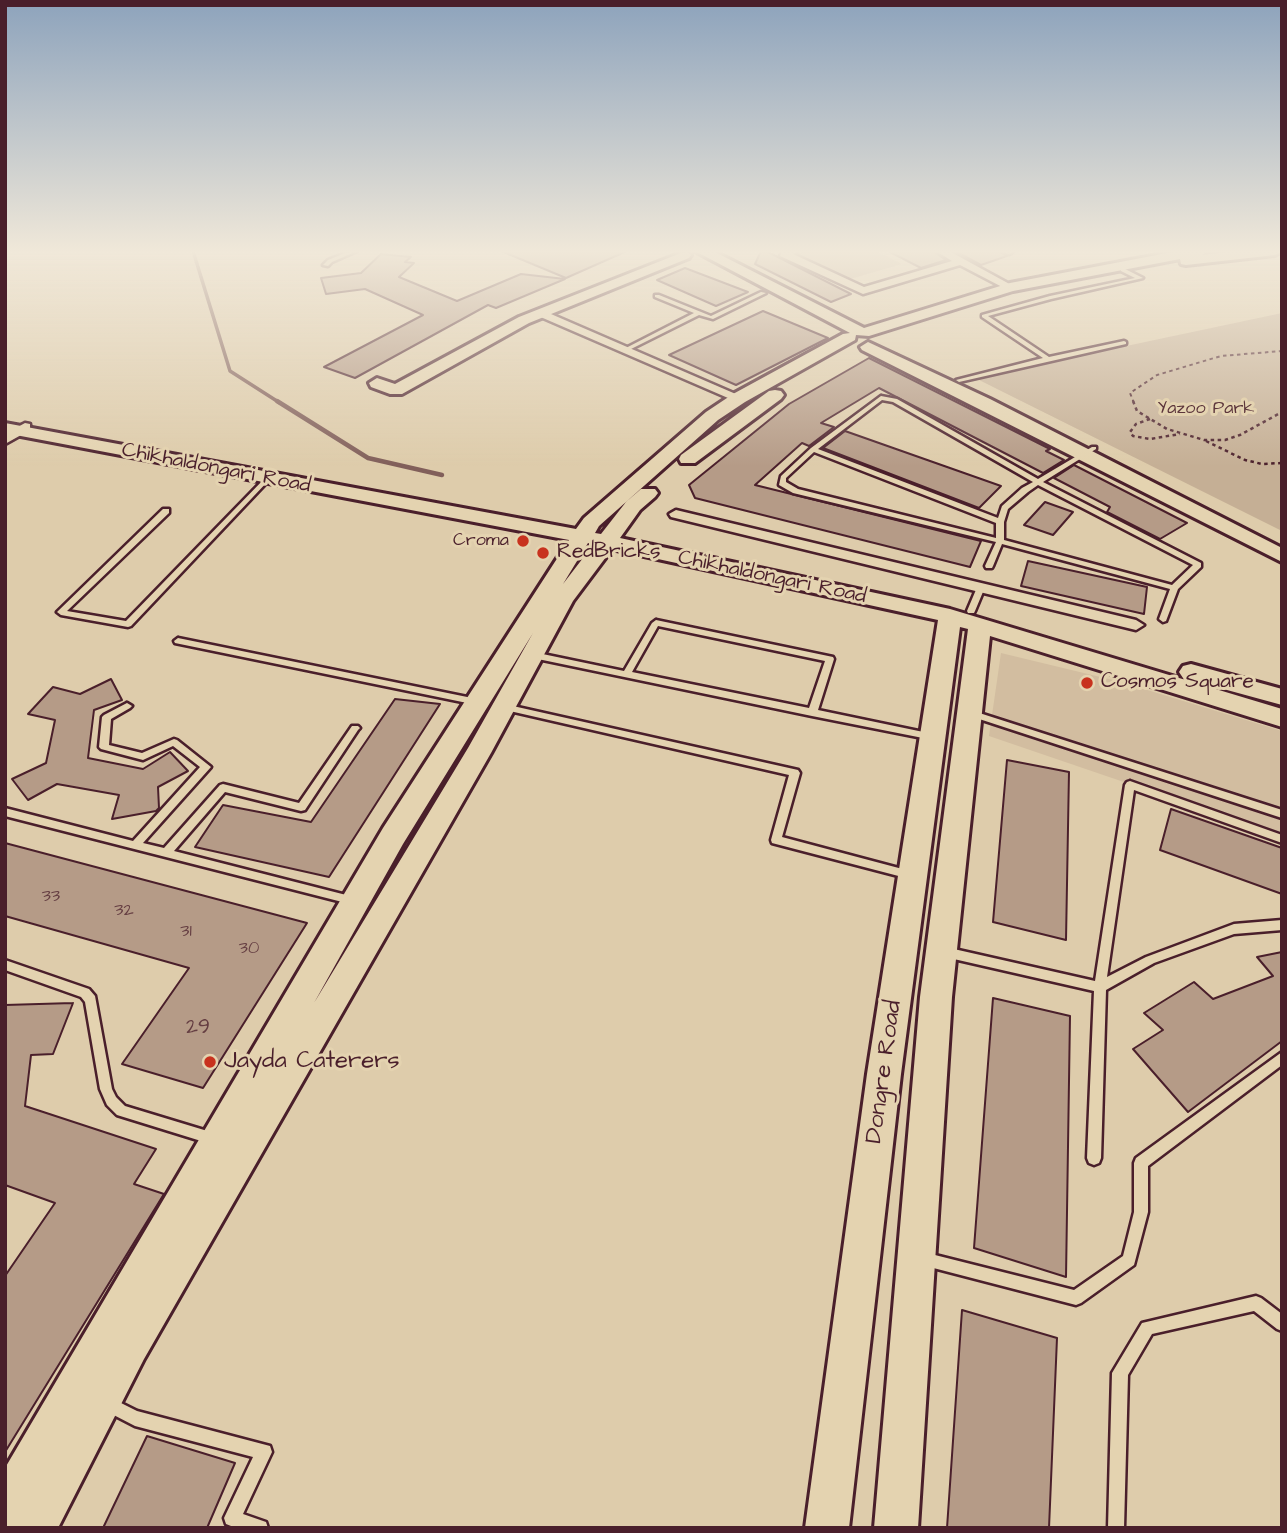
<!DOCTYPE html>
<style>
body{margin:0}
#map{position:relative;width:1287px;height:1533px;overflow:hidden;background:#deccab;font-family:"Architects Daughter",sans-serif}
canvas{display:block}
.frame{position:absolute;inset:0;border:7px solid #4a1f2b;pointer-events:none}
</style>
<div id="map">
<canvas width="1287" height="1533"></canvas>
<div class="frame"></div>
</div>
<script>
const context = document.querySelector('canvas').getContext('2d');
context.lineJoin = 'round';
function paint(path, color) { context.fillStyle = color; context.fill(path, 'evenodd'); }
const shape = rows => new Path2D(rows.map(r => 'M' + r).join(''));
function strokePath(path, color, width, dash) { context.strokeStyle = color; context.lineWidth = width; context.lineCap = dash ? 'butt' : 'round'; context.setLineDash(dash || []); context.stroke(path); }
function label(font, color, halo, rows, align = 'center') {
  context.font = font + ' "Architects Daughter",sans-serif'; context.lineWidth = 6; context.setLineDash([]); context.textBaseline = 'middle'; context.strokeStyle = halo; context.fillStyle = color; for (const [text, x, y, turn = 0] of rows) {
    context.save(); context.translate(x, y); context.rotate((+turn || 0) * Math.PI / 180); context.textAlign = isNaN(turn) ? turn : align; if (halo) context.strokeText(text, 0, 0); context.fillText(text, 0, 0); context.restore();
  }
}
paint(shape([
 [1001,653,1121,682,1282,731,1282,836,989,736]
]), '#d2bda0');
paint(shape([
 [807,251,876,251,902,264,847,280,795,254],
 [1282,313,1282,531,975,378]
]), '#c5af95');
strokePath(shape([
 [193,251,230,371,280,403]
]), '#815f5a', 3.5);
strokePath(shape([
 [277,401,368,458,442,475]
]), '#815f5a', 4.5);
const building = shape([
 [501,251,627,251,566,278,501,251],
 [761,251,766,251,851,294,831,302,755,264,761,251],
 [888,251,933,251,946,260,921,268,888,251],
 [955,251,999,251,1007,256,981,265,955,251],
 [381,254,411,257,405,262,414,263,399,277,457,301,521,274,565,279,496,308,488,305,355,378,324,367,423,315,365,289,326,294,321,278,361,273,381,254],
 [685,268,748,292,716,306,657,280,685,268],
 [763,311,828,338,736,385,669,355,763,311],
 [869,358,1050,449,1046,451,1064,460,1043,473,879,388,821,423,834,427,809,446,802,443,755,485,981,541,970,567,695,498,689,485,789,404,869,358],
 [845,431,1001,486,979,508,823,448,845,431],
 [1074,465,1187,523,1160,539,1107,512,1110,507,1054,478,1074,465],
 [1045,502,1073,512,1053,535,1024,525,1045,502],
 [1028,561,1147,587,1144,614,1021,586,1028,561],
 [111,679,122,700,94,710,88,758,143,769,170,752,188,771,158,787,159,808,156,811,112,819,119,795,57,784,28,800,12,779,46,763,55,720,28,714,53,687,80,694,111,679],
 [395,699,440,704,329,877,195,847,223,805,311,822,395,699],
 [1007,760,1069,772,1066,940,993,922,1007,760],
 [1171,809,1282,848,1282,894,1160,850,1171,809],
 [5,843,307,923,203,1088,122,1064,189,968,5,916,5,843],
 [1282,952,1282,1041,1188,1112,1133,1049,1163,1030,1144,1013,1194,982,1213,999,1273,976,1257,957,1282,952],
 [993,998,1070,1016,1066,1277,974,1248,993,998],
 [73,1003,53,1054,31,1055,25,1106,156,1149,134,1184,164,1194,5,1452,5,1276,55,1203,5,1185,5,1005,73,1003],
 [962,1310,1057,1338,1049,1528,947,1528,962,1310],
 [147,1436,235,1463,207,1528,103,1528,147,1436]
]);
paint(building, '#b59b87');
strokePath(building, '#4a1f2b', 2);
const lane = shape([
 [350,251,357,251,332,262,328,266,323,265,328,260,350,251],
 [1123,268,1143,278,1051,299,988,316,1049,357,1124,341,1126,342,1126,344,959,382,956,380,1043,358,982,317,982,315,1050,296,1135,278,1121,271,1121,269,1123,268],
 [761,292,766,293,713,319,699,315,627,351,622,350,694,313,655,297,655,295,659,295,711,316,761,292],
 [881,396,897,399,1038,479,1092,447,1096,447,1096,449,1043,482,1201,563,1201,567,1178,589,1166,621,1163,622,1159,619,1170,589,1002,544,993,566,992,568,986,568,985,566,996,542,793,493,779,485,781,476,811,448,881,396],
 [882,400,893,402,1033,482,1022,488,1002,506,998,518,818,449,882,400],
 [814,452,996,523,996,538,798,489,786,482,786,478,814,452],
 [1038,485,1193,565,1172,585,1004,540,1004,522,1008,509,1028,492,1038,485],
 [268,476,270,477,270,479,131,626,128,627,61,615,57,612,163,509,169,509,169,513,67,611,126,621,266,477,268,476],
 [978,585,984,585,985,587,975,611,974,613,968,613,967,611,978,585],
 [656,620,833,657,834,659,818,710,933,734,938,737,933,740,812,716,533,658,529,655,533,652,624,671,652,623,656,620],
 [658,626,825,661,809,708,632,672,658,626],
 [178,638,477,699,482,702,477,705,175,643,174,641,178,638],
 [127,703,132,706,130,708,111,719,109,745,142,753,174,739,177,740,211,767,143,843,164,848,220,785,223,784,299,803,352,726,358,726,360,728,358,730,305,810,301,811,225,792,174,851,354,897,358,898,359,901,358,904,354,905,5,816,5,808,133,841,200,767,173,746,143,760,101,749,99,747,102,717,104,715,127,703],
 [504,704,798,770,800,773,782,837,910,871,914,872,915,875,914,878,910,879,772,843,771,840,789,775,501,709,499,707,504,704],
 [970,710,1282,810,1282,818,967,715,965,713,970,710],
 [1130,781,1282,835,1282,843,1134,790,1107,977,1146,957,1234,924,1282,920,1282,930,1234,934,1154,963,1106,990,1101,1158,1099,1163,1094,1165,1089,1163,1087,1158,1094,991,945,957,941,955,939,952,941,949,945,947,1095,981,1125,785,1127,782,1130,781],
 [5,960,89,989,95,996,112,1089,116,1097,125,1106,214,1133,219,1134,220,1139,219,1144,214,1145,117,1115,107,1105,100,1089,85,1002,81,997,5,970,5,960],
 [1282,1052,1282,1065,1148,1166,1148,1212,1134,1265,1081,1303,1076,1305,918,1264,916,1259,918,1254,923,1252,1074,1290,1123,1256,1134,1212,1134,1163,1136,1158,1282,1052],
 [1256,1296,1261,1298,1282,1314,1282,1331,1277,1329,1254,1311,1152,1334,1128,1375,1124,1528,1108,1528,1112,1373,1142,1323,1256,1296],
 [109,1397,137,1411,270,1446,272,1452,243,1514,266,1522,268,1528,236,1528,226,1524,224,1518,253,1457,135,1426,104,1410,101,1405,104,1400,109,1397]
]);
const street = shape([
 [782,251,798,251,793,254,864,287,952,261,936,251,949,251,1015,287,1006,289,960,265,863,294,780,256,782,251],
 [1001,251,1014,251,1009,254,1001,251],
 [536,311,544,311,745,398,743,401,735,401,536,315,536,311],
 [25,423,30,424,30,430,5,444,5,434,25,423],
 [676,510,1136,620,1144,625,1136,630,671,517,669,514,676,510]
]);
const secondary = shape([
 [686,251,691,255,689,258,529,323,402,394,390,394,371,387,369,383,377,378,395,384,519,317,686,251],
 [695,251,713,251,864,328,1010,283,1178,251,1209,251,1202,255,1235,251,1282,251,1275,255,1186,265,1181,264,1180,259,1013,291,869,336,856,335,855,340,745,402,718,420,599,526,595,533,601,534,626,502,641,489,655,489,658,493,655,497,640,510,620,538,950,609,1282,709,1282,727,990,636,952,997,918,1528,874,1528,920,997,968,629,960,627,901,1074,849,1528,805,1528,867,1074,938,620,612,549,573,601,491,753,144,1359,58,1528,5,1528,5,1468,383,828,569,540,5,433,5,423,576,529,584,518,706,412,733,394,843,334,850,333,695,251],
 [588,543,593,545,563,584,588,543],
 [533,633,468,748,314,1003,403,844,533,633],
 [868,342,990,399,1282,548,1282,562,862,350,860,347,868,342],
 [775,390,781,391,784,395,781,399,695,463,681,463,679,459,681,455,769,391,775,390],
 [1191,664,1282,689,1282,705,1183,678,1179,672,1183,666,1191,664]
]);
strokePath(lane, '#4a1f2b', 5);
strokePath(street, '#4a1f2b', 5);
strokePath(secondary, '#4a1f2b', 6);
strokePath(shape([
 [1134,403,1130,393,1157,375,1221,356,1282,351]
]), '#4a1f2b', 2, [3.5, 3.5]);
strokePath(shape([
 [1133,401,1137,411,1167,429,1204,440,1225,440,1240,435,1282,412],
 [1150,419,1136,424,1130,432,1133,436,1150,439,1180,434],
 [1206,441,1245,460,1262,464,1282,463]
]), '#4a1f2b', 2.5, [3.5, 3.5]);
paint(lane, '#e4d3b0');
paint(street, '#e4d3b0');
paint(secondary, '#e4d3b0');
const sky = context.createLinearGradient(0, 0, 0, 466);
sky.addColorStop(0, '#8da3bc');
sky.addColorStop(0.54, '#f0e8d9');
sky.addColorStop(1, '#f0e8d900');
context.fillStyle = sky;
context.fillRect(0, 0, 1287, 466);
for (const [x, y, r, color] of [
 [523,541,7,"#c8321e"],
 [543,553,7,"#c8321e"],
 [1087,683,7,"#c8321e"],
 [210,1062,7,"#c8321e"]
]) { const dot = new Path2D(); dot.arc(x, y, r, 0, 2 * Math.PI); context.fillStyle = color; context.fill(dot); strokePath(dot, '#e4d3b0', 2.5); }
label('18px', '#5c353b', '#e4d3b0', [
 ["Yazoo Park",1206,409]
]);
label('18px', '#4a1f2b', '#e4d3b0', [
 ["Croma",509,541]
], 'right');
label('18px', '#653e42', null, [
 ["33",51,897],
 ["32",124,911],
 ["31",186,932],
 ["30",249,949]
]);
label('21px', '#4a1f2b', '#e4d3b0', [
 ["Chikhaldongari Road",216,469,11],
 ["Chikhaldongari Road",772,578,12]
]);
label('21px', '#4a1f2b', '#e4d3b0', [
 ["RedBricks",557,553],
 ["Cosmos Square",1101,683]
], 'left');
label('21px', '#653e42', null, [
 ["29",198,1029]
]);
label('24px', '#4a1f2b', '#e4d3b0', [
 ["Jayda Caterers",224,1062]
], 'left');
label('24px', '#4a1f2b', '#e4d3b0', [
 ["Dongre Road",885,1072,-82]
]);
</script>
